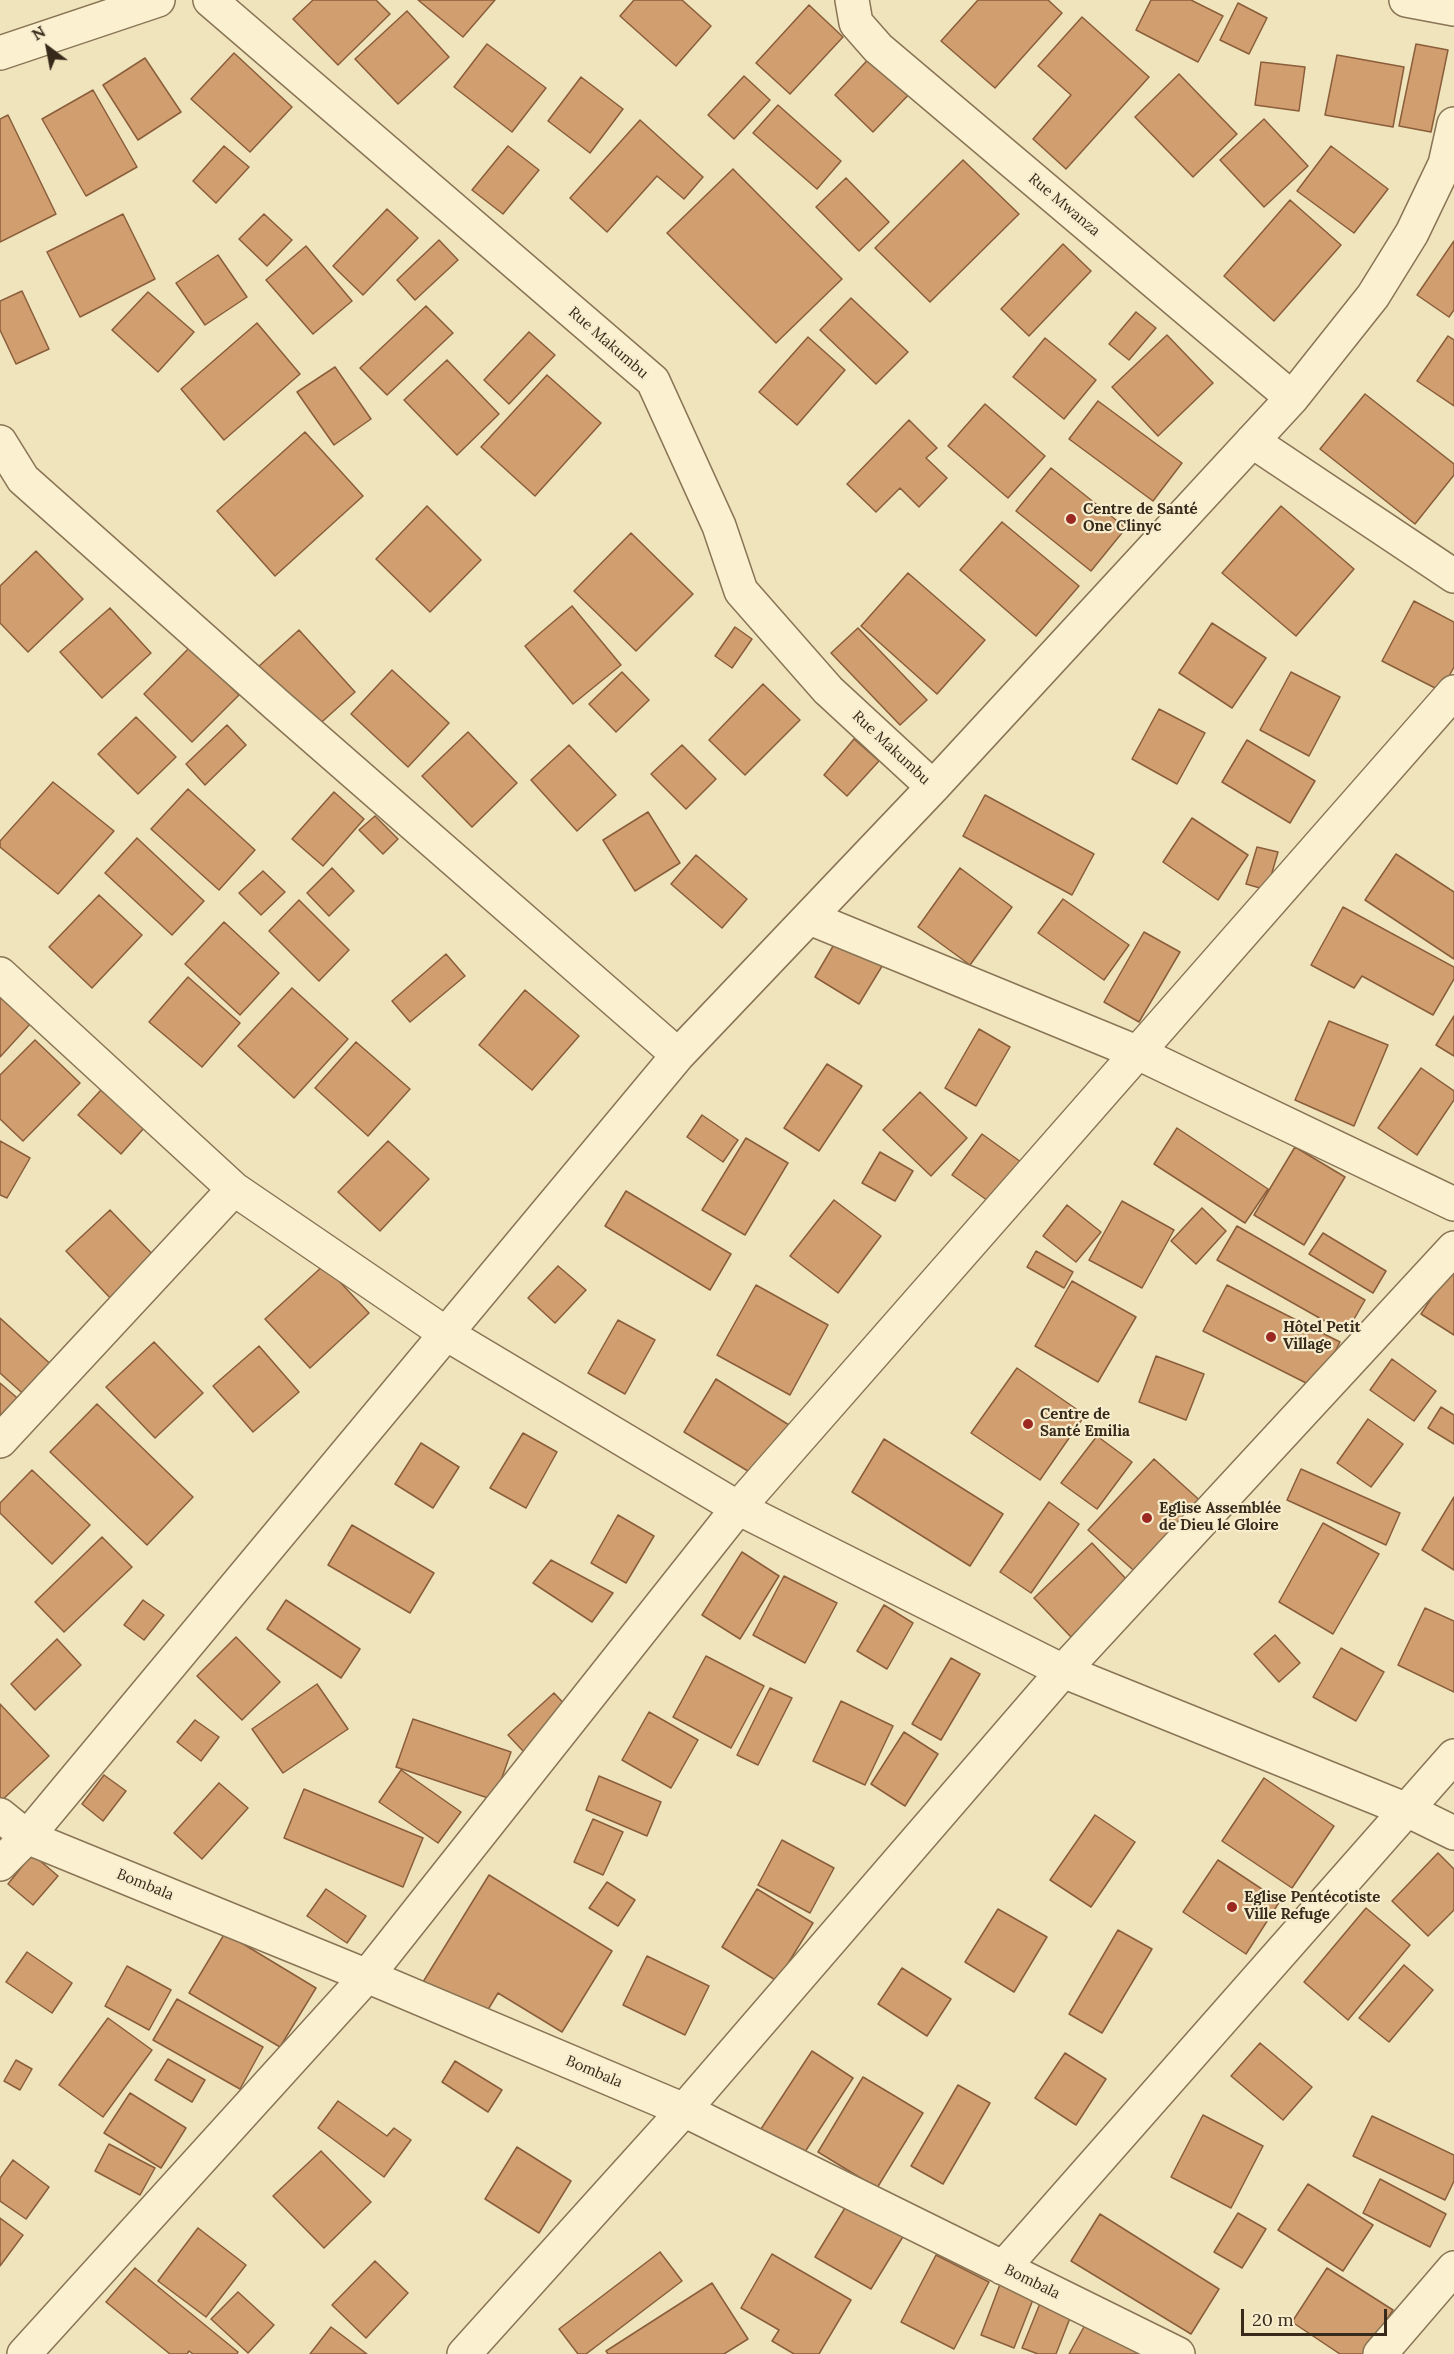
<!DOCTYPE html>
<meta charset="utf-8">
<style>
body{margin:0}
#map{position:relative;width:1454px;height:2354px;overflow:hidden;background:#f0e4bd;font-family:Lora,serif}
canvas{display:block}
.north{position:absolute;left:18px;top:18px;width:60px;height:60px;-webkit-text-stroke:4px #f7edcd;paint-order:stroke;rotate:328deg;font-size:16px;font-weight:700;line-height:24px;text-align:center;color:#372a1b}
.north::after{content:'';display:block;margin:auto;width:21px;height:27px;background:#372a1b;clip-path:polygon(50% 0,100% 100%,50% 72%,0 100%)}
.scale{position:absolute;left:1241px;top:2309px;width:146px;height:27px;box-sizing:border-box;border:3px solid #372a1b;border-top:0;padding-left:8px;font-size:18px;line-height:21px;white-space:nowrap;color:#372a1b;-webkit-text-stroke:4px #f7edcd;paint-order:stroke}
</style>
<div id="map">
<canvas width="1454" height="2354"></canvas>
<div class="north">N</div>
<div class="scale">20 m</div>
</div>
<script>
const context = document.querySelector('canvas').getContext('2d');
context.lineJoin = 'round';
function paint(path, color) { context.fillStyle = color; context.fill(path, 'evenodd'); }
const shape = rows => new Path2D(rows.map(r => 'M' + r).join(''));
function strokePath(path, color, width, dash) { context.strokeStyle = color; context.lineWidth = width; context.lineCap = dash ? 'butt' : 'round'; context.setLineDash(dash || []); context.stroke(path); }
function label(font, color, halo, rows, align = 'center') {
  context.font = font + ' Lora,serif'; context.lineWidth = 4.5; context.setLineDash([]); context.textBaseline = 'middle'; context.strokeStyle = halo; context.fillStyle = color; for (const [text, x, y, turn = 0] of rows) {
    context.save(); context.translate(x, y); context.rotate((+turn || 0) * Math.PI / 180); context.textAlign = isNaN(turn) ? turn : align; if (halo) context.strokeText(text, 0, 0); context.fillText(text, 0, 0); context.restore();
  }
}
const building = shape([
 [313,0,376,0,390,14,338,65,293,19,313,0],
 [418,0,495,0,463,37,418,0],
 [634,0,682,0,711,26,676,66,620,16,634,0],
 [978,0,1048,0,1062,13,995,88,941,41,978,0],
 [1151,0,1191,0,1223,16,1198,62,1136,30,1151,0],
 [1238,3,1267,18,1249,54,1220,40,1238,3],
 [809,5,843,37,790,94,756,63,809,5],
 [407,11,449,57,398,104,355,59,407,11],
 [1082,17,1149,77,1066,169,1033,139,1071,95,1038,66,1082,17],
 [487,44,546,88,512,132,454,87,487,44],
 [1416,44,1448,50,1431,132,1399,126,1416,44],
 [876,51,915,88,873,132,835,95,876,51],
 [234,53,292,107,250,152,191,99,234,53],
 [1337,55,1404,67,1393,127,1325,115,1337,55],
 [145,58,181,112,138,140,103,85,145,58],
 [1261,62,1305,67,1299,111,1255,105,1261,62],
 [1179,74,1237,134,1193,177,1135,117,1179,74],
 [744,76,770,100,734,139,708,115,744,76],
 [581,77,623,109,590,153,548,121,581,77],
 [93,90,137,167,86,196,42,119,93,90],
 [778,105,841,161,817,189,753,133,778,105],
 [8,115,56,214,0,242,0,119,8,115],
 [1264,119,1308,166,1264,207,1220,160,1264,119],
 [640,120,703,177,684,199,657,176,607,232,570,198,640,120],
 [224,146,249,167,216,203,193,181,224,146],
 [508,146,539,170,503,214,472,190,508,146],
 [1331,146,1388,189,1354,233,1297,191,1331,146],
 [963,160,1019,214,930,302,875,248,963,160],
 [733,169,842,279,776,343,667,233,733,169],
 [846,178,889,222,859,251,816,207,846,178],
 [1290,200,1341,245,1274,321,1224,276,1290,200],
 [387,209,418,238,363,295,333,266,387,209],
 [123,214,155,279,80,317,47,252,123,214],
 [264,214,292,240,267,266,239,239,264,214],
 [439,240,458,260,415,300,397,280,439,240],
 [1454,241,1454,310,1449,317,1417,295,1454,241],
 [1063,244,1091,271,1029,336,1001,309,1063,244],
 [306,246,352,301,313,334,266,280,306,246],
 [218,255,247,297,205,325,176,283,218,255],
 [22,291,49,349,16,364,0,330,0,301,22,291],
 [148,292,194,332,158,372,112,330,148,292],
 [851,298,908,352,876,384,820,330,851,298],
 [426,306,453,333,387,395,360,368,426,306],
 [1136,312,1156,328,1129,360,1109,344,1136,312],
 [257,323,300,374,224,440,181,389,257,323],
 [529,332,555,355,509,404,484,380,529,332],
 [1167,335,1213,383,1158,436,1112,387,1167,335],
 [1448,336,1454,340,1454,406,1417,381,1448,336],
 [808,337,845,370,797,425,759,392,808,337],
 [1045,338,1096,380,1064,419,1013,377,1045,338],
 [447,360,499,414,457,455,404,400,447,360],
 [335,367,371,419,334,445,297,392,335,367],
 [547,375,601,423,535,496,481,447,547,375],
 [1365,394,1454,464,1454,475,1415,524,1320,449,1365,394],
 [1098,401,1182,463,1153,501,1069,439,1098,401],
 [985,404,1045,456,1008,498,948,446,985,404],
 [909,420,937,448,926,458,947,478,919,507,900,488,876,512,847,484,909,420],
 [305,432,363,496,275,576,217,511,305,432],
 [1051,468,1126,528,1091,571,1016,511,1051,468],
 [427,506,481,560,430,612,376,559,427,506],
 [1281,506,1354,569,1296,636,1222,573,1281,506],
 [1002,522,1079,586,1036,636,960,570,1002,522],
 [631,533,693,594,636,651,574,591,631,533],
 [36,551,83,599,28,652,0,623,0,586,36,551],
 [908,573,985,640,937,694,861,626,908,573],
 [1414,601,1454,622,1454,667,1441,691,1382,661,1414,601],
 [572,606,621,665,573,704,525,646,572,606],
 [110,608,151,653,102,698,60,652,110,608],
 [1212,623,1266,658,1232,708,1179,673,1212,623],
 [735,627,752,639,732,668,715,656,735,627],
 [858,628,927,700,900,725,831,653,858,628],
 [299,630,355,692,314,729,258,667,299,630],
 [190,647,239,695,192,742,144,694,190,647],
 [392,670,449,723,408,767,351,714,392,670],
 [622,672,649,700,616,732,589,704,622,672],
 [1291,672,1340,697,1309,756,1260,730,1291,672],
 [763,684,800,720,745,775,709,740,763,684],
 [1159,709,1205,733,1177,784,1132,759,1159,709],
 [136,717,176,757,138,794,98,754,136,717],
 [227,725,246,745,205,785,186,764,227,725],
 [468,732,517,783,472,827,422,776,468,732],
 [854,739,879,761,847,796,824,775,854,739],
 [1247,740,1315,781,1290,823,1222,782,1247,740],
 [569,745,616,795,577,831,531,780,569,745],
 [682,745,716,779,686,809,651,774,682,745],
 [53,782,114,831,58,894,0,847,0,841,53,782],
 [188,789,255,850,219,890,151,829,188,789],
 [334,792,364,819,323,866,292,839,334,792],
 [985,795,1094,854,1072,895,963,836,985,795],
 [648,812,680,863,635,891,603,840,648,812],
 [375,816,398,839,383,854,359,830,375,816],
 [1192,818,1248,855,1218,900,1163,862,1192,818],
 [137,838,204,901,172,935,105,873,137,838],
 [1257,847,1278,852,1267,890,1246,884,1257,847],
 [1396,854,1454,892,1454,959,1365,900,1396,854],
 [696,855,747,899,722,928,671,884,696,855],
 [332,868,354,891,329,916,307,893,332,868],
 [960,868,1012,907,970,965,918,927,960,868],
 [263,871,285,892,261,915,239,893,263,871],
 [99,895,142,935,92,988,49,947,99,895],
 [1063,899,1129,945,1104,980,1038,933,1063,899],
 [299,900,349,950,319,981,269,931,299,900],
 [1343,907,1454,967,1454,979,1433,1015,1362,976,1354,988,1311,965,1343,907],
 [224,922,279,973,240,1015,185,964,224,922],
 [1144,932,1180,952,1139,1022,1104,1002,1144,932],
 [839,936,884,963,859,1004,815,977,839,936],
 [446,954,465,976,410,1022,392,1001,446,954],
 [188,977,240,1023,202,1067,149,1022,188,977],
 [292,988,348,1039,294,1098,238,1046,292,988],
 [525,990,579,1036,532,1090,479,1045,525,990],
 [0,996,31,1023,0,1057,0,996],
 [1454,1016,1454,1056,1436,1045,1454,1016],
 [1329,1021,1388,1045,1354,1126,1295,1100,1329,1021],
 [979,1029,1010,1047,976,1106,945,1088,979,1029],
 [35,1040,80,1083,23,1141,0,1119,0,1075,35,1040],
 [356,1042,410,1089,368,1136,315,1088,356,1042],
 [827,1064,862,1086,819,1151,784,1128,827,1064],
 [1421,1068,1454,1091,1454,1100,1417,1155,1378,1128,1421,1068],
 [101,1090,144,1128,121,1154,78,1115,101,1090],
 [920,1092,967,1138,931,1176,883,1130,920,1092],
 [702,1115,738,1140,723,1162,687,1137,702,1115],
 [1177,1128,1268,1189,1245,1223,1154,1164,1177,1128],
 [982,1134,1021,1162,991,1203,952,1175,982,1134],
 [746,1138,788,1163,745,1235,702,1210,746,1138],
 [0,1141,30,1158,7,1198,0,1195,0,1141],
 [388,1141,429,1179,380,1231,338,1192,388,1141],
 [1295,1147,1345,1177,1304,1245,1254,1215,1295,1147],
 [880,1152,913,1171,895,1201,862,1183,880,1152],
 [626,1191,731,1254,710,1290,605,1226,626,1191],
 [834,1200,881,1236,838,1293,790,1256,834,1200],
 [1122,1201,1174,1230,1142,1288,1089,1260,1122,1201],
 [1067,1205,1101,1232,1076,1262,1043,1236,1067,1205],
 [1202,1208,1226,1231,1196,1264,1171,1241,1202,1208],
 [110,1210,157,1259,113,1301,66,1251,110,1210],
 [1237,1226,1365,1300,1346,1333,1217,1260,1237,1226],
 [1323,1233,1386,1271,1373,1293,1309,1254,1323,1233],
 [1036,1251,1073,1272,1064,1288,1027,1267,1036,1251],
 [1454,1264,1454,1335,1421,1314,1454,1264],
 [324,1265,369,1313,310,1368,265,1319,324,1265],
 [558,1266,586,1290,555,1323,528,1298,558,1266],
 [1072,1281,1136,1317,1098,1382,1035,1346,1072,1281],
 [756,1285,828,1325,790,1395,717,1355,756,1285],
 [1227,1285,1340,1342,1316,1388,1203,1331,1227,1285],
 [0,1318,56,1369,29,1399,0,1373,0,1318],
 [618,1320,655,1340,625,1394,588,1373,618,1320],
 [154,1342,203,1393,155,1438,106,1387,154,1342],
 [259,1346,299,1392,253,1432,213,1386,259,1346],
 [1156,1356,1204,1374,1186,1420,1139,1402,1156,1356],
 [1392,1359,1436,1391,1414,1421,1370,1390,1392,1359],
 [1017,1368,1085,1415,1040,1480,971,1433,1017,1368],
 [716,1379,789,1425,756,1476,684,1432,716,1379],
 [0,1383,23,1403,0,1427,0,1383],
 [97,1404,193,1497,147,1545,50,1452,97,1404],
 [1441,1407,1454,1415,1454,1444,1428,1428,1441,1407],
 [1368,1419,1403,1444,1371,1487,1337,1463,1368,1419],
 [523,1433,557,1452,526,1508,490,1488,523,1433],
 [1097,1436,1132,1462,1097,1509,1061,1483,1097,1436],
 [884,1439,1003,1514,970,1566,852,1492,884,1439],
 [421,1443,459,1467,433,1508,395,1484,421,1443],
 [1154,1459,1205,1505,1140,1576,1088,1530,1154,1459],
 [1301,1469,1400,1513,1386,1545,1287,1500,1301,1469],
 [32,1470,90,1525,52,1564,0,1513,0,1503,32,1470],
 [1454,1497,1454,1570,1422,1550,1454,1497],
 [1049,1502,1079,1524,1031,1593,1000,1572,1049,1502],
 [618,1515,654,1536,626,1583,591,1563,618,1515],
 [1323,1523,1379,1554,1333,1634,1279,1602,1323,1523],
 [352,1525,434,1573,410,1613,328,1565,352,1525],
 [102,1537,132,1567,64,1632,35,1602,102,1537],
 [1092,1543,1129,1582,1071,1637,1034,1598,1092,1543],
 [742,1552,779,1576,740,1639,702,1615,742,1552],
 [551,1560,613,1593,592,1622,533,1583,551,1560],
 [784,1576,837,1603,805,1663,753,1635,784,1576],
 [143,1600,164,1615,144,1640,124,1625,143,1600],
 [286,1600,360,1649,341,1678,267,1629,286,1600],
 [884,1605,913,1623,887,1669,857,1651,884,1605],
 [1425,1608,1454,1621,1454,1692,1398,1665,1425,1608],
 [1275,1635,1300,1663,1279,1682,1254,1654,1275,1635],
 [236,1637,280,1682,242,1720,197,1676,236,1637],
 [57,1639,81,1665,35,1710,11,1684,57,1639],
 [1341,1648,1384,1672,1356,1721,1313,1697,1341,1648],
 [706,1656,764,1686,731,1748,673,1717,706,1656],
 [951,1658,980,1674,941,1740,912,1724,951,1658],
 [317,1684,348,1729,283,1773,252,1729,317,1684],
 [770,1688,792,1698,758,1765,737,1755,770,1688],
 [554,1693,570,1710,524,1752,508,1735,554,1693],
 [841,1701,893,1726,865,1785,813,1761,841,1701],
 [0,1704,49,1756,0,1802,0,1704],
 [649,1712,698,1740,671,1788,622,1760,649,1712],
 [413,1719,511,1752,494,1800,396,1767,413,1719],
 [195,1720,219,1737,201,1761,177,1742,195,1720],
 [904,1732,938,1754,905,1806,871,1784,904,1732],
 [401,1770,461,1812,438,1843,379,1802,401,1770],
 [104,1775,126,1791,103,1821,82,1804,104,1775],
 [599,1776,661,1802,647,1836,586,1810,599,1776],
 [1264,1778,1334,1826,1292,1888,1222,1841,1264,1778],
 [219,1783,248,1808,202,1859,174,1833,219,1783],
 [304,1789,423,1838,403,1887,284,1838,304,1789],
 [1095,1815,1135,1842,1091,1907,1050,1880,1095,1815],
 [593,1819,623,1832,603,1875,574,1862,593,1819],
 [782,1840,834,1868,810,1913,758,1885,782,1840],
 [1438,1853,1454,1869,1454,1910,1428,1936,1392,1901,1438,1853],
 [32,1854,58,1876,33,1905,8,1884,32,1854],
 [1218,1860,1280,1901,1246,1954,1183,1912,1218,1860],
 [489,1875,612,1951,562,2032,498,1993,483,2018,423,1982,489,1875],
 [607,1882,635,1900,618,1926,589,1908,607,1882],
 [326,1889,366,1916,347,1943,307,1916,326,1889],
 [757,1889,813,1923,777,1981,722,1947,757,1889],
 [1366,1908,1410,1945,1348,2020,1304,1982,1366,1908],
 [998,1909,1047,1937,1014,1992,965,1962,998,1909],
 [1118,1930,1152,1949,1102,2033,1069,2014,1118,1930],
 [225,1933,316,1988,280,2047,189,1993,225,1933],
 [27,1952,72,1983,52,2013,6,1982,27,1952],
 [647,1956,709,1986,685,2035,623,2005,647,1956],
 [1404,1965,1433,1990,1389,2042,1359,2018,1404,1965],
 [127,1966,171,1990,149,2030,105,2006,127,1966],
 [902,1968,951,1999,927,2036,878,2004,902,1968],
 [177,1999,263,2047,240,2089,153,2040,177,1999],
 [108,2018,152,2050,103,2117,59,2085,108,2018],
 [1260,2043,1312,2087,1283,2120,1231,2076,1260,2043],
 [812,2051,853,2078,801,2158,759,2132,812,2051],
 [1065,2053,1106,2079,1076,2125,1035,2098,1065,2053],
 [168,2059,205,2080,192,2102,155,2080,168,2059],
 [16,2060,32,2069,20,2090,4,2081,16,2060],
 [455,2061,502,2090,488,2112,442,2082,455,2061],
 [863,2077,923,2113,877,2188,818,2152,863,2077],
 [958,2085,990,2103,943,2184,911,2166,958,2085],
 [130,2093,186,2128,161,2168,104,2133,130,2093],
 [338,2101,387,2136,394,2128,411,2140,384,2177,318,2128,338,2101],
 [1203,2115,1263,2146,1231,2208,1171,2177,1203,2115],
 [1372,2116,1454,2155,1454,2181,1445,2200,1353,2156,1372,2116],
 [109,2144,155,2168,140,2195,95,2171,109,2144],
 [517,2147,571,2181,539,2233,485,2199,517,2147],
 [321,2151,371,2202,324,2248,273,2196,321,2151],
 [13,2160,49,2187,26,2219,0,2201,0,2178,13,2160],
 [1380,2179,1446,2214,1430,2247,1363,2213,1380,2179],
 [1308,2184,1373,2225,1343,2271,1278,2230,1308,2184],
 [848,2203,904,2235,871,2289,815,2257,848,2203],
 [1238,2213,1266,2229,1242,2268,1214,2252,1238,2213],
 [1100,2214,1219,2289,1191,2334,1071,2261,1100,2214],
 [0,2218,23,2235,0,2266,0,2218],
 [198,2228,246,2265,206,2317,158,2281,198,2228],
 [660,2252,682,2281,586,2354,578,2354,559,2329,660,2252],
 [772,2254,851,2300,819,2354,794,2354,772,2341,779,2330,741,2308,772,2254],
 [936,2255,989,2282,954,2349,901,2322,936,2255],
 [375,2261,408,2293,366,2338,332,2305,375,2261],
 [135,2268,238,2352,237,2354,193,2354,189,2351,187,2354,170,2354,106,2302,135,2268],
 [1327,2268,1393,2310,1364,2354,1340,2354,1292,2322,1327,2268],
 [1002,2279,1036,2292,1014,2348,981,2335,1002,2279],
 [712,2283,748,2339,724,2354,608,2354,606,2351,712,2283],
 [238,2292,274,2325,248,2353,211,2319,238,2292],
 [1043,2296,1074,2308,1056,2354,1038,2354,1022,2348,1043,2296],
 [1085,2325,1143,2354,1069,2354,1085,2325],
 [331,2327,367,2354,310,2354,331,2327]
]);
paint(building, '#d19e70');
strokePath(building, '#8a5e3a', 1.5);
const street = shape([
 [210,0,653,381,719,526,741,591,828,690,933,787],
 [852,0,856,23,878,48,1292,398],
 [1406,0,1454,9],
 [0,53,158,0],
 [1252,441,1454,576],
 [0,442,23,479,278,706,678,1055],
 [810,918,1136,1052,1454,1204],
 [0,974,234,1189,445,1333,738,1508,1063,1671,1407,1810,1454,1833],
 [0,1441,234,1189],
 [0,1815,27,1837,367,1976,684,2110,1178,2354],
 [0,1864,27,1837,678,1055,933,787,1292,398,1373,296,1412,233,1445,164,1454,124],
 [1003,2268,1454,1756],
 [24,2354,367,1976,738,1508,1454,692],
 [464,2354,684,2110,1063,1671,1454,1248],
 [1380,2354,1454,2268]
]);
strokePath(street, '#897455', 36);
strokePath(street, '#fbf1d0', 33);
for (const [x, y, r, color] of [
 [1071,519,6,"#9c2822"],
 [1271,1337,6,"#9c2822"],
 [1028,1424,6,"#9c2822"],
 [1147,1518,6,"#9c2822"],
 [1232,1907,6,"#9c2822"]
]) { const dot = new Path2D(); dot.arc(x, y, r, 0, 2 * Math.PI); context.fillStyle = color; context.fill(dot); strokePath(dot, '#f7edcd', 2); }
label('15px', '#372a1b', '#f7edcd', [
 ["Rue Mwanza",1064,205,40],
 ["Rue Makumbu",608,343,41],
 ["Rue Makumbu",891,748,43],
 ["Bombala",145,1885,22],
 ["Bombala",594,2072,23],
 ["Bombala",1032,2282,26]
]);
label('bold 15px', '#372a1b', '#f7edcd', [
 ["Centre de Santé",1083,510],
 ["One Clinyc",1083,527],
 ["Hôtel Petit",1283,1328],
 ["Village",1283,1345],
 ["Centre de",1040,1415],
 ["Santé Emilia",1040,1432],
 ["Eglise Assemblée",1159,1509],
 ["de Dieu le Gloire",1159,1526],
 ["Eglise Pentécotiste",1244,1898],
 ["Ville Refuge",1244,1915]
], 'left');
</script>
